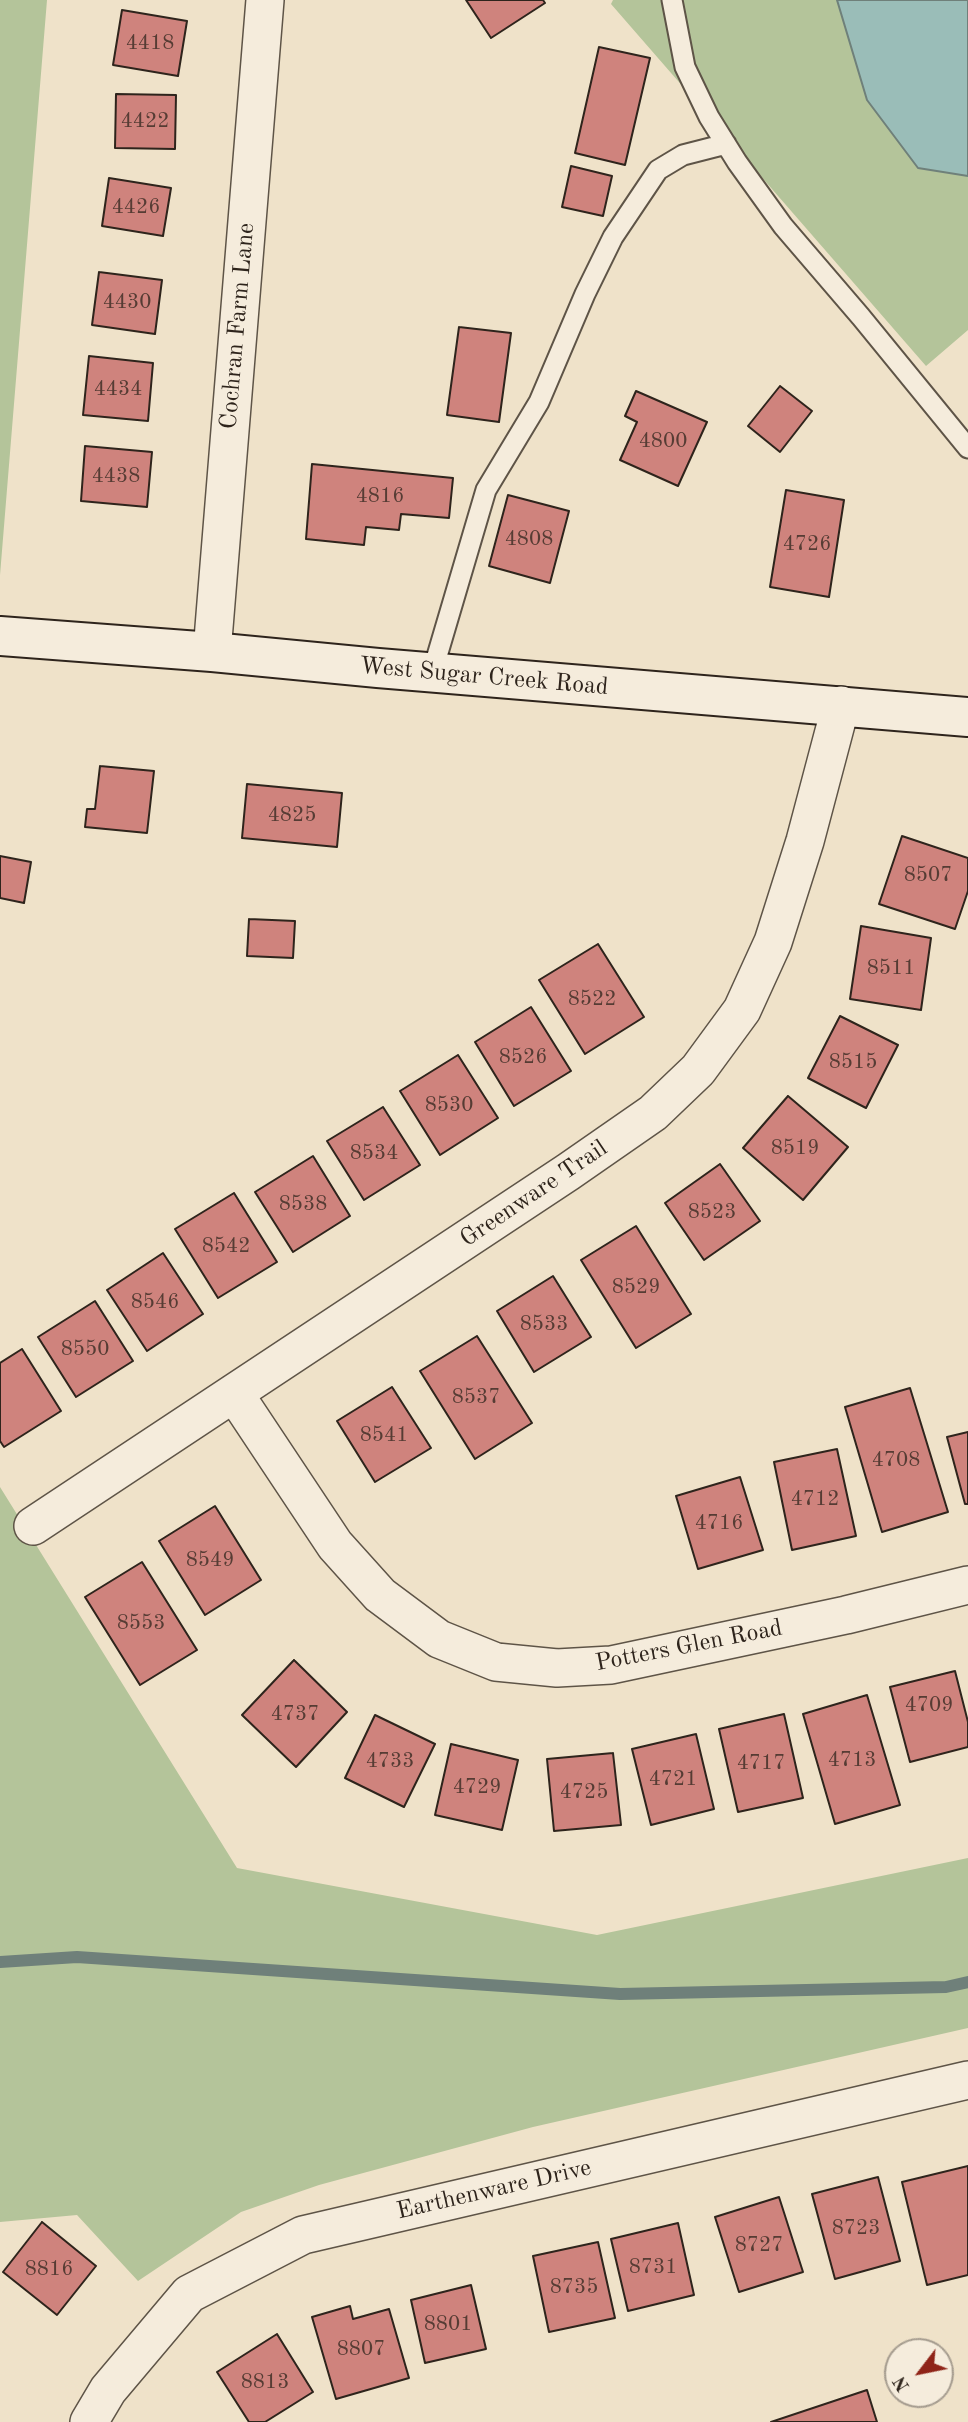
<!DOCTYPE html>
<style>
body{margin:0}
#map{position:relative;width:968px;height:2422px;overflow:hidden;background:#efe2c9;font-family:"Old Standard TT",serif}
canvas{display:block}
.north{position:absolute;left:884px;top:2338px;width:70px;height:70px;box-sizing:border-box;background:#f5ecdc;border:2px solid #a59c8f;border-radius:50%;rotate:238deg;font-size:19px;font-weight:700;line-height:28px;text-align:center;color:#2e241c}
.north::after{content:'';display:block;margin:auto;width:24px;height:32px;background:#8f2418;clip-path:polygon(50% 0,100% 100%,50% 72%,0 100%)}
</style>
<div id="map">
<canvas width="968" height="2422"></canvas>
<div class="north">N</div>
</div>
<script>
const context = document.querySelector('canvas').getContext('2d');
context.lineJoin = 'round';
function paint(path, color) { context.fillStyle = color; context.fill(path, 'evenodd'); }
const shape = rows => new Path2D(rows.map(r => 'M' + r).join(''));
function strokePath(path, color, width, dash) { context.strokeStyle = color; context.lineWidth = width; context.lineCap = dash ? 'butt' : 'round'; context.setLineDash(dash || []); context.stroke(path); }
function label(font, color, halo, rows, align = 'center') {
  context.font = font + ' "Old Standard TT",serif'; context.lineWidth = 7; context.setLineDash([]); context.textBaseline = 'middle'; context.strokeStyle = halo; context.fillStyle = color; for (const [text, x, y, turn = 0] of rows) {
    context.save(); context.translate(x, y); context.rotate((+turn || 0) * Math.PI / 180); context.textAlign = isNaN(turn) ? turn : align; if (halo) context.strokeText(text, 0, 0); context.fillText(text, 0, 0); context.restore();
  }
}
paint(shape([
 [0,0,47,0,0,575],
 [613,0,837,0,867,100,918,168,968,176,968,330,926,366,611,4],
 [0,1487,237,1868,597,1935,968,1858,968,2028,533,2127,319,2185,241,2212,138,2281,77,2215,0,2222]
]), '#b4c49a');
const water = shape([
 [837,0,968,0,968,176,918,168,867,100,837,0]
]);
paint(water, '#9abdb8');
strokePath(water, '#6f807a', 2);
strokePath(shape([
 [0,1962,77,1957,620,1994,946,1987,968,1982]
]), '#6f807a', 12);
const building = shape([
 [466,0,543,0,545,3,491,38,466,0],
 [122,10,187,21,178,76,113,65,122,10],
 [599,47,650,58,625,165,575,153,599,47],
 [116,94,176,95,175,149,115,148,116,94],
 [571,166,612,176,603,216,562,207,571,166],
 [109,178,171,188,163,236,102,226,109,178],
 [99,272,162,280,155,334,92,325,99,272],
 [459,327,511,333,499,422,447,415,459,327],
 [89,356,153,363,148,421,83,415,89,356],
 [780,386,812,411,780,452,748,426,780,386],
 [636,391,707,422,678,486,620,460,637,422,625,416,636,391],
 [85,446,152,452,147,507,81,501,85,446],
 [312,464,453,478,449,518,401,514,399,530,366,527,364,545,306,539,312,464],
 [786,490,844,500,829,597,770,587,786,490],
 [508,495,569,511,550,583,489,566,508,495],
 [100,766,154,771,147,833,85,827,87,809,95,809,100,766],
 [247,784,342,793,337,847,242,838,247,784],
 [902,836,968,858,968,891,955,929,879,904,902,836],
 [0,856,31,862,24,903,0,898,0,856],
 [249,919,295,921,293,958,247,956,249,919],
 [861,926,931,938,921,1010,850,999,861,926],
 [598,944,644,1017,585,1054,539,980,598,944],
 [531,1007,571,1071,514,1106,475,1042,531,1007],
 [840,1016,898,1045,866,1108,808,1078,840,1016],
 [458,1055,498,1118,440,1155,400,1091,458,1055],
 [788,1096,848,1147,803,1200,743,1148,788,1096],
 [383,1107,420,1165,364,1200,327,1141,383,1107],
 [313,1156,350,1216,293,1252,255,1192,313,1156],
 [720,1164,760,1221,704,1260,665,1203,720,1164],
 [234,1193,277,1262,218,1298,175,1229,234,1193],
 [636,1226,691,1314,636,1348,581,1260,636,1226],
 [163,1253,203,1314,147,1351,107,1290,163,1253],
 [553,1276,591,1337,534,1372,497,1311,553,1276],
 [95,1301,133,1361,76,1397,38,1337,95,1301],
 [477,1336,532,1423,475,1459,420,1371,477,1336],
 [22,1349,61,1411,4,1447,0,1441,0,1363,22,1349],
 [392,1387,431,1448,375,1482,337,1421,392,1387],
 [910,1388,948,1512,882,1532,845,1407,910,1388],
 [968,1432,968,1504,965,1504,947,1437,968,1432],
 [837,1449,856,1536,792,1550,774,1462,837,1449],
 [740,1477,763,1550,698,1569,676,1496,740,1477],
 [215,1506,261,1580,205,1615,159,1541,215,1506],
 [142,1562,197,1650,140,1685,85,1597,142,1562],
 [294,1660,347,1712,296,1767,242,1715,294,1660],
 [955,1671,968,1722,968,1747,910,1762,890,1687,955,1671],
 [867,1695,900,1805,835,1824,803,1714,867,1695],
 [784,1714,803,1798,738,1812,719,1729,784,1714],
 [375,1715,435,1744,404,1807,345,1778,375,1715],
 [696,1734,714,1809,651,1825,632,1749,696,1734],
 [451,1744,518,1760,502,1830,435,1815,451,1744],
 [613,1753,621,1825,554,1831,547,1759,613,1753],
 [968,2166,968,2275,927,2285,902,2182,968,2166],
 [878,2177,900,2261,835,2279,812,2194,878,2177],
 [779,2197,803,2272,739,2292,715,2217,779,2197],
 [42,2222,96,2266,57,2315,3,2272,42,2222],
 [678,2223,694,2295,628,2311,611,2239,678,2223],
 [598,2242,615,2318,549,2332,533,2256,598,2242],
 [471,2285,486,2349,425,2363,411,2300,471,2285],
 [350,2306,353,2319,389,2309,409,2378,336,2399,312,2317,350,2306],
 [277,2334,313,2392,265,2422,249,2422,217,2372,277,2334],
 [867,2390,877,2422,771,2422,867,2390]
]);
paint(building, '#cf837d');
strokePath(building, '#2e241c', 2);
const service = shape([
 [672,0,685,67,709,117,737,162,783,226,861,317,968,448],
 [432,673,486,490,539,402,585,294,613,237,658,170,683,155,726,144]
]);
const minor = shape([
 [212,652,265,0],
 [234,1393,335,1545,380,1595,439,1639,496,1662,557,1668,611,1665,846,1615,968,1585],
 [33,1526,568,1172,653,1113,698,1070,742,1010,773,942,805,841,841,705],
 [89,2422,108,2390,189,2294,303,2235,968,2080]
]);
const secondary = shape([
 [0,636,212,652,378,668,968,717]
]);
strokePath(service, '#5e5447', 23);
strokePath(minor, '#5e5447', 40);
strokePath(secondary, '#2e241c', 42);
strokePath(service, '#f5ecdc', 19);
strokePath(minor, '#f5ecdc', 37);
strokePath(secondary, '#f5ecdc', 38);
label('21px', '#563c34', null, [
 ["4418",150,43],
 ["4422",145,121],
 ["4426",136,207],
 ["4430",127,302],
 ["4434",118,389],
 ["4800",663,441],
 ["4438",116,476],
 ["4816",380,496],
 ["4808",529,539],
 ["4726",807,544],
 ["4825",292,815],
 ["8507",928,875],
 ["8511",891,968],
 ["8522",592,999],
 ["8526",523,1057],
 ["8515",853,1062],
 ["8530",449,1105],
 ["8519",795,1148],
 ["8534",374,1153],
 ["8538",303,1204],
 ["8523",712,1212],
 ["8542",226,1246],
 ["8529",636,1287],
 ["8546",155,1302],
 ["8533",544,1324],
 ["8550",85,1349],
 ["8537",476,1397],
 ["8541",384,1435],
 ["4708",896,1460],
 ["4712",815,1499],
 ["4716",719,1523],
 ["8549",210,1560],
 ["8553",141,1623],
 ["4709",929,1705],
 ["4737",295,1714],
 ["4713",852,1760],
 ["4733",390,1761],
 ["4717",761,1763],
 ["4721",673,1779],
 ["4729",477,1787],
 ["4725",584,1792],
 ["8723",856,2228],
 ["8727",759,2245],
 ["8731",653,2267],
 ["8816",49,2269],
 ["8735",574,2287],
 ["8801",448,2324],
 ["8807",361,2349],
 ["8813",265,2382]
]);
label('24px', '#2e241c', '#f5ecdc', [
 ["Cochran Farm Lane",238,326,-85],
 ["West Sugar Creek Road",484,677,5],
 ["Greenware Trail",534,1194,-34],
 ["Potters Glen Road",689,1646,-11],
 ["Earthenware Drive",494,2190,-13]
]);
</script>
